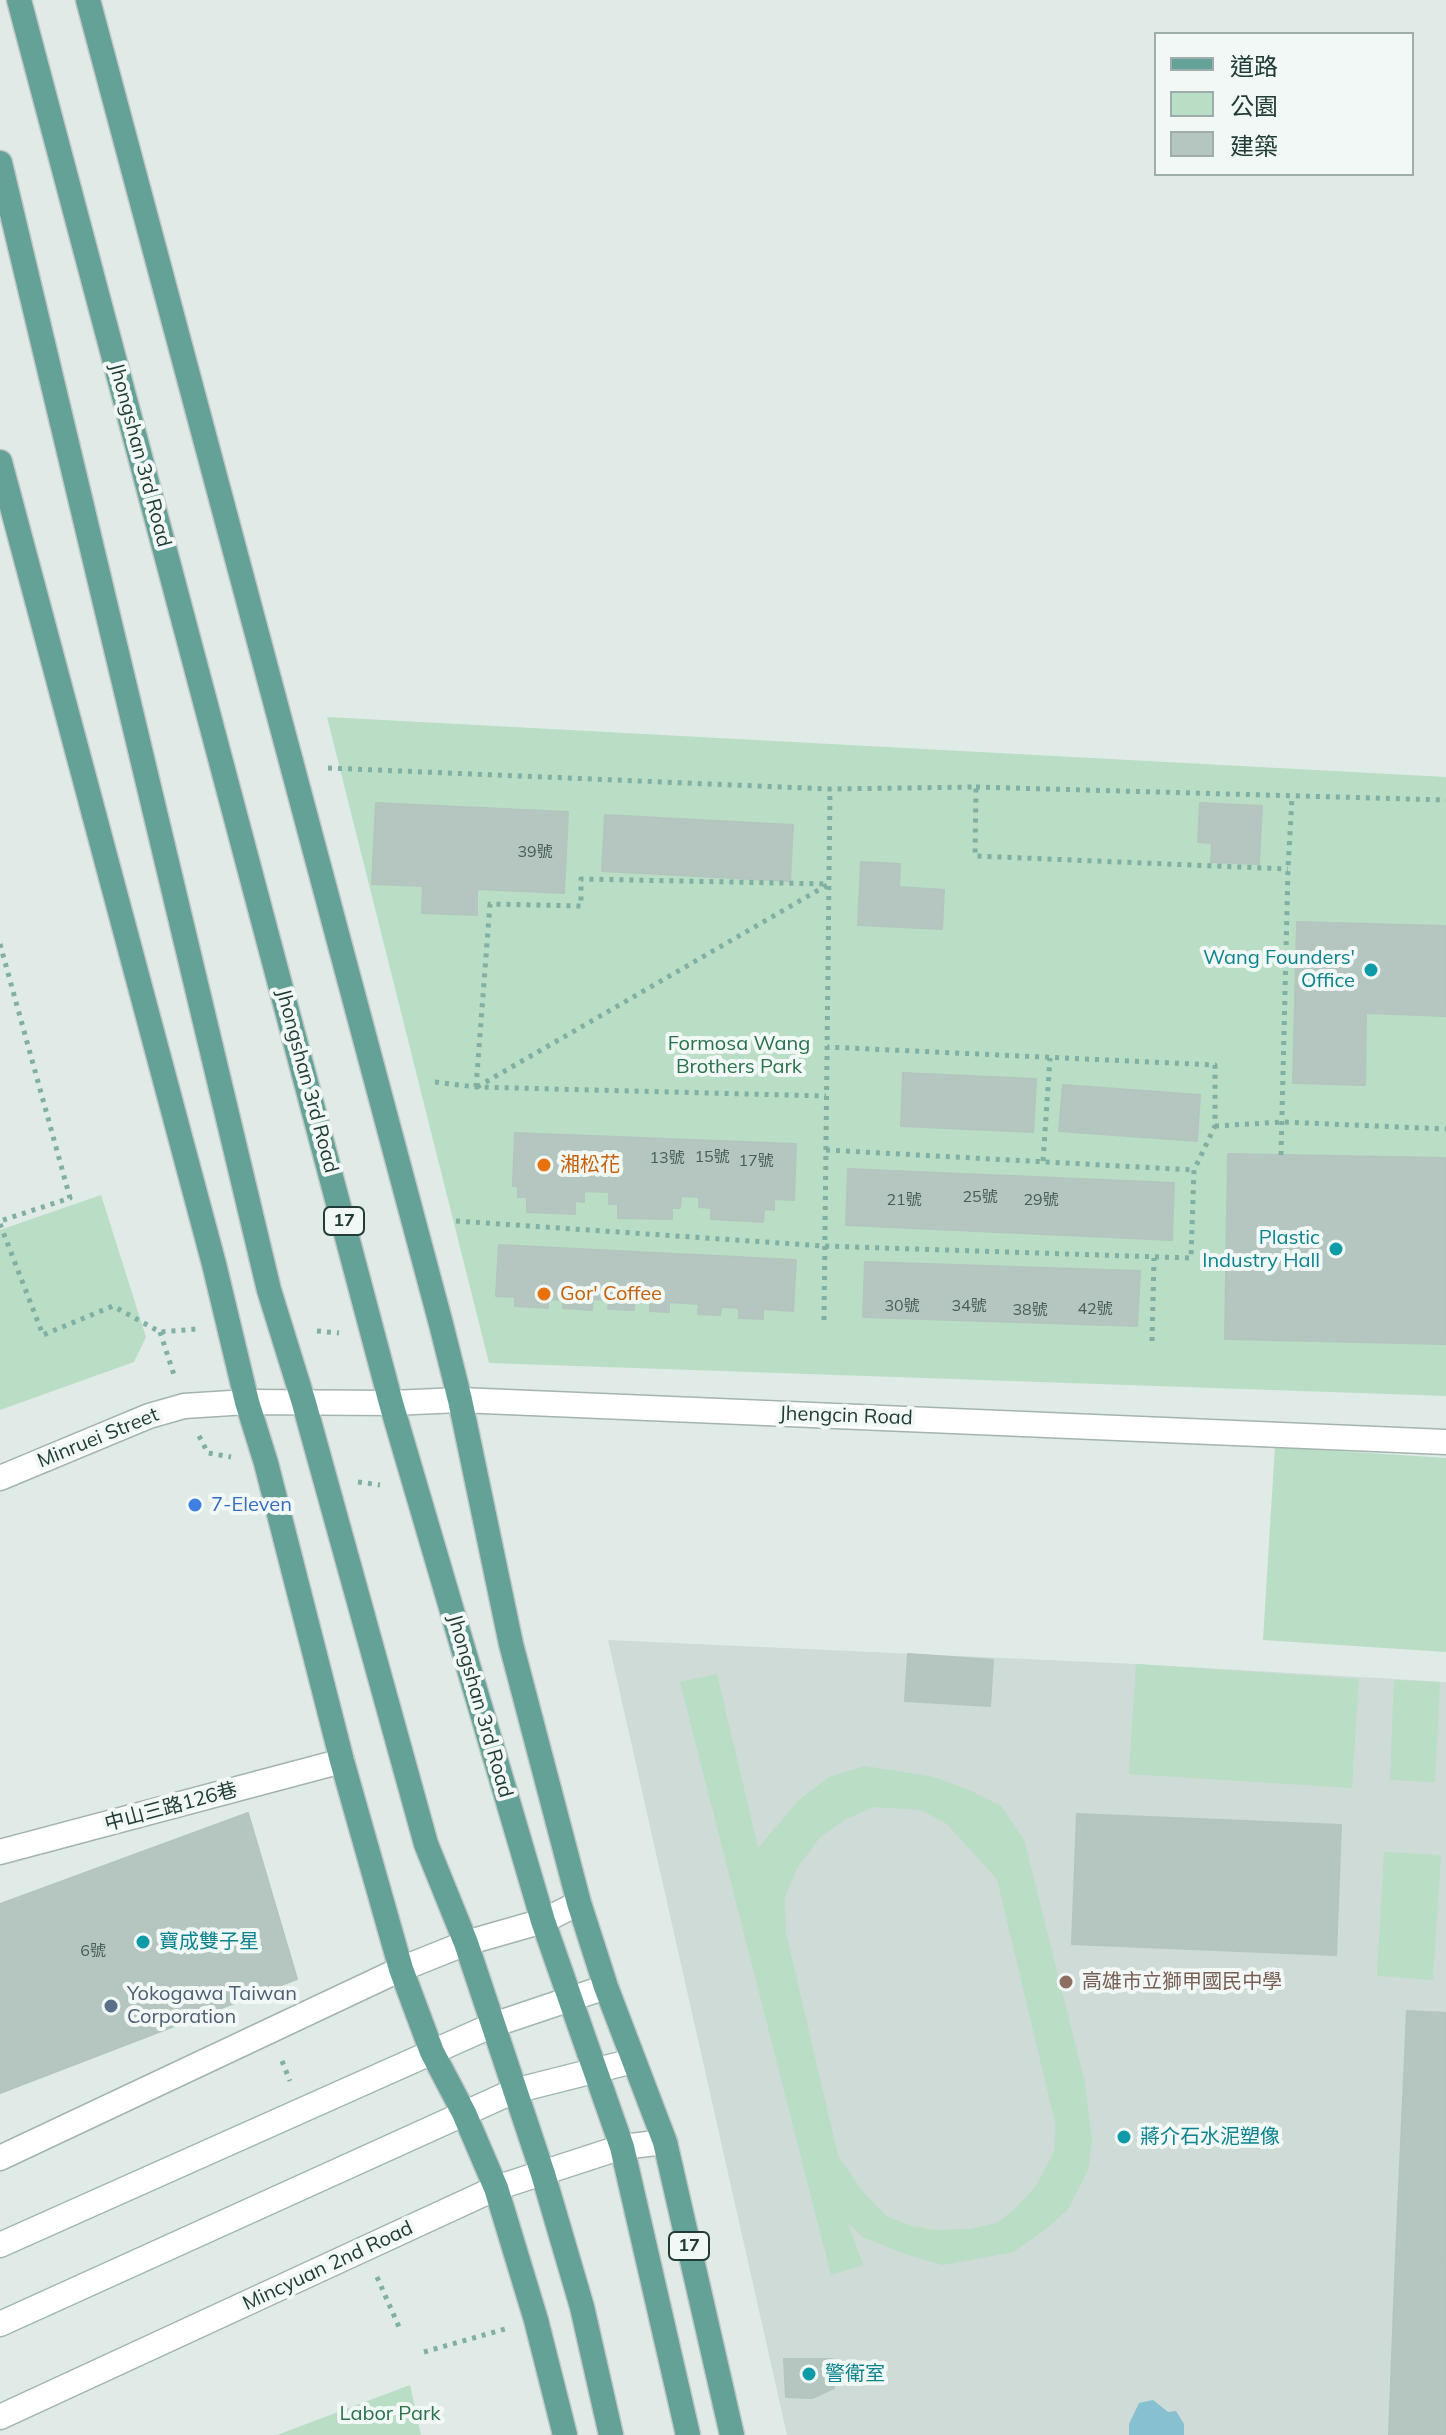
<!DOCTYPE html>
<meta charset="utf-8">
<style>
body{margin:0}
#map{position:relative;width:1446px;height:2435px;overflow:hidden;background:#e0ebe7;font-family:Mulish,"Noto Sans TC",sans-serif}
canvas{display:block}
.legend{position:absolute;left:1154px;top:32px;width:260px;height:144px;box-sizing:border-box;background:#f1f8f5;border:2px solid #9eada9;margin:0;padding:10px 14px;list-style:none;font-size:24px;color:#213c36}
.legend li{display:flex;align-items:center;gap:16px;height:40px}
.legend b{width:40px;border:2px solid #9eada9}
</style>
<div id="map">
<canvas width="1446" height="2435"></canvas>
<ul class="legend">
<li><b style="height:10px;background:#64a196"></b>道路</li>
<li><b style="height:22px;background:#b9ddc5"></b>公園</li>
<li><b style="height:22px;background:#b5c6c0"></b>建築</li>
</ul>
</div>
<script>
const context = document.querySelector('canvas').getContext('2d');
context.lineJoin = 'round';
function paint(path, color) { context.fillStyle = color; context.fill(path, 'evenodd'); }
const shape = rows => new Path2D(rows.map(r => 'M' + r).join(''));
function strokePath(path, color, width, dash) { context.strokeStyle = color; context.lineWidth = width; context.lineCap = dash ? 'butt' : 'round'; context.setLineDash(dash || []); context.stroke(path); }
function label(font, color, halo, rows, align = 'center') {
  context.font = font + ' Mulish,"Noto Sans TC",sans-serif'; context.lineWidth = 8; context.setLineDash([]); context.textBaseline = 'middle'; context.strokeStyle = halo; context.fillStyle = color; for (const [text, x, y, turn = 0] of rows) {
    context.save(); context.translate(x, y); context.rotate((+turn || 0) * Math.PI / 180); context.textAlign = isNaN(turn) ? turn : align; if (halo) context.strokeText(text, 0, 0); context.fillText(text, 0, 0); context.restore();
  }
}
paint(shape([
 [608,1640,1136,1664,1446,1682,1446,2435,787,2435]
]), '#cedbd6');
paint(shape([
 [327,717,1446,777,1446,1396,489,1363],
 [101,1195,146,1337,134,1362,0,1410,0,1230],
 [1275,1447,1446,1458,1446,1652,1263,1640],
 [1136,1664,1359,1679,1352,1788,1129,1774],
 [717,1674,758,1848,799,1800,829,1777,865,1766,934,1777,969,1790,1001,1806,1024,1840,1085,2084,1092,2140,1088,2170,1068,2209,1046,2229,1013,2252,943,2265,905,2254,863,2237,848,2223,863,2265,831,2275,680,1682],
 [874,1807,921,1810,947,1824,997,1879,1055,2122,1054,2152,1036,2186,1015,2209,997,2223,970,2229,933,2230,912,2226,886,2216,863,2192,838,2156,786,1933,785,1897,797,1868,820,1837,846,1819],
 [1394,1680,1440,1682,1435,1782,1390,1780],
 [1384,1852,1441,1855,1433,1980,1377,1976],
 [410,2385,421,2435,277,2435]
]), '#b9ddc5');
paint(shape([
 [1153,2400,1168,2412,1176,2411,1184,2424,1184,2435,1129,2435,1129,2424,1139,2403]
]), '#87c0d1');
const building = shape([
 [376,803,568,812,564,893,477,889,477,915,422,913,423,886,372,884,376,803],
 [1200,803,1262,806,1259,864,1211,862,1212,843,1198,842,1200,803],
 [605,815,793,825,790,881,602,871,605,815],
 [861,862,900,864,899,887,944,890,942,929,858,925,861,862],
 [1297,922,1446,926,1446,1016,1366,1013,1365,1085,1293,1083,1297,922],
 [903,1073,1036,1079,1033,1132,901,1126,903,1073],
 [1063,1085,1200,1095,1197,1141,1059,1131,1063,1085],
 [515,1133,796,1144,794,1200,774,1199,774,1210,764,1209,763,1222,711,1219,711,1208,699,1207,699,1197,681,1196,680,1208,672,1208,672,1219,618,1218,618,1204,609,1204,609,1192,584,1191,584,1202,575,1201,575,1214,527,1212,527,1197,518,1197,518,1186,513,1186,515,1133],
 [1228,1154,1446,1158,1446,1344,1225,1339,1228,1154],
 [848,1169,1174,1183,1172,1240,846,1225,848,1169],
 [499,1245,796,1260,793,1311,763,1309,763,1319,739,1318,739,1308,721,1307,720,1315,698,1314,699,1304,669,1302,669,1312,650,1311,650,1301,634,1301,634,1310,608,1309,609,1300,593,1299,592,1310,563,1308,563,1300,548,1299,548,1308,515,1306,515,1297,496,1296,499,1245],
 [865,1262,1140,1271,1137,1326,863,1317,865,1262],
 [908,1654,993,1660,990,1706,905,1701,908,1654],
 [248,1813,297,1979,0,2093,0,1904,248,1813],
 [1077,1814,1341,1825,1336,1955,1072,1944,1077,1814],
 [1407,2011,1446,2013,1446,2257,1396,2254,1407,2011],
 [1396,2254,1446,2257,1446,2435,1389,2435,1396,2254],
 [784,2359,832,2359,834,2388,812,2398,786,2397,784,2359]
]);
paint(building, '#b5c6c0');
strokePath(building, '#b3c5be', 2);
const service = shape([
 [0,1852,342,1761]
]);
const minor = shape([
 [0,1478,149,1416,184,1406,247,1402,391,1403,460,1400,1446,1442]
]);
const tertiary = shape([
 [0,2158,401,1969,466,1943,543,1921,579,1903],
 [0,2417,496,2188,622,2147,665,2142]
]);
const secondary = shape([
 [0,2245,493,2025,606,1987],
 [0,2324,514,2091,633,2061]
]);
const primary = shape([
 [19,0,391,1403,543,1921,622,2147,688,2435],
 [88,0,441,1324,460,1400,511,1644,579,1903,606,1987,665,2142,732,2435],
 [0,163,269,1290,304,1403,426,1844,466,1943,543,2174,582,2307,611,2435],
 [0,462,214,1264,247,1402,266,1463,342,1761,401,1969,432,2052,464,2113,496,2188,536,2320,565,2435]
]);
strokePath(service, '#a3b3ae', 27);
strokePath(minor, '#a3b3ae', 27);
strokePath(tertiary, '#a3b3ae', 27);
strokePath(secondary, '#9fb7b0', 27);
strokePath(primary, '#c1c8c7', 27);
strokePath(shape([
 [328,768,830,789,976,787,975,856,1288,869],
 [976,787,1446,800],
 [0,944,70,1198,0,1221],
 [435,1082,476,1087,826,1096],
 [476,1087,490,904,581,906,581,879,829,884],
 [477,1087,829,884],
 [1215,1126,1283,1122,1446,1129],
 [826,1150,1194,1170],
 [1281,1155,1288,869,1292,797],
 [1043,1161,1050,1058],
 [456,1221,824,1246,1191,1258,1194,1170,1215,1126,1215,1065,827,1047],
 [0,1224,43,1335,113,1306,160,1332,196,1329],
 [824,1320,830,789],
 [317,1331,339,1333],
 [160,1332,174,1375],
 [1152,1341,1154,1258],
 [199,1436,208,1453,231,1457],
 [358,1482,380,1485],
 [282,2061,290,2081],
 [377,2277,399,2327],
 [424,2352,505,2329]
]), '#80afa4', 5, [4, 6]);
strokePath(service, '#fff', 24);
strokePath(minor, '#fff', 24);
strokePath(tertiary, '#fff', 24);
strokePath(secondary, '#fff', 24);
strokePath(primary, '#64a196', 24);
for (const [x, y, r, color] of [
 [1371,970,8,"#0f9aa8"],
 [544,1165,8,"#e8710a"],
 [1336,1249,8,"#0f9aa8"],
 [544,1294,8,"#e8710a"],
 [195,1505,8,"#3f7fe0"],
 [143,1942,8,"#0f9aa8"],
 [1066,1982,8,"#8d6e63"],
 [111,2006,8,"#5c6f8a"],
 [1124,2137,8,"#0f9aa8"],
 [809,2374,8,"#0f9aa8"]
]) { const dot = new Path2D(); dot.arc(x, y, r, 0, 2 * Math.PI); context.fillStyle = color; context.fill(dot); strokePath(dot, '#f1f8f5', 3); }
label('16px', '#465e58', null, [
 ["39號",535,852],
 ["15號",712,1157],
 ["13號",667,1158],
 ["17號",756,1161],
 ["25號",980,1197],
 ["21號",904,1200],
 ["29號",1041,1200],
 ["30號",902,1306],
 ["34號",969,1306],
 ["42號",1095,1309],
 ["38號",1030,1310],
 ["6號",93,1951]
]);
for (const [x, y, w] of [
 [344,1221,40],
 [689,2246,40]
]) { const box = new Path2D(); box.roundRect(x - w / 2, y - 14, w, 28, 6); context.fillStyle = '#f1f8f5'; context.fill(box); strokePath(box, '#213c36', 2); }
label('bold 18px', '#213c36', null, [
 ["17",344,1221],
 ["17",689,2246]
]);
label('20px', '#213c36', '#f1f8f5', [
 ["Jhongshan 3rd Road",140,455,75],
 ["Jhongshan 3rd Road",307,1081,75],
 ["Jhengcin Road",846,1416,2],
 ["Minruei Street",98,1438,-22],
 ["Jhongshan 3rd Road",480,1706,74],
 ["中山三路126巷",171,1807,-15],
 ["Mincyuan 2nd Road",328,2266,-25]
]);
label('20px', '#0d838f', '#f1f8f5', [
 ["Wang Founders'",1355,958,"right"],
 ["Office",1355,981,"right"],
 ["Plastic",1320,1238,"right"],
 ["Industry Hall",1320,1261,"right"],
 ["寶成雙子星",159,1942],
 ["蔣介石水泥塑像",1140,2137],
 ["警衛室",825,2374]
], 'left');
label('20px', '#2b724c', '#f1f8f5', [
 ["Formosa Wang",739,1044],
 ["Brothers Park",739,1067],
 ["Labor Park",390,2414]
]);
label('20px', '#c56008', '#f1f8f5', [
 ["湘松花",560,1165],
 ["Gor' Coffee",560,1294]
], 'left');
label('20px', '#366cbe', '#f1f8f5', [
 ["7-Eleven",211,1505]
], 'left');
label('20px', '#785e54', '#f1f8f5', [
 ["高雄市立獅甲國民中學",1082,1982]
], 'left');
label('20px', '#4e5e75', '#f1f8f5', [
 ["Yokogawa Taiwan",127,1994],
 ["Corporation",127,2017]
], 'left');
</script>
